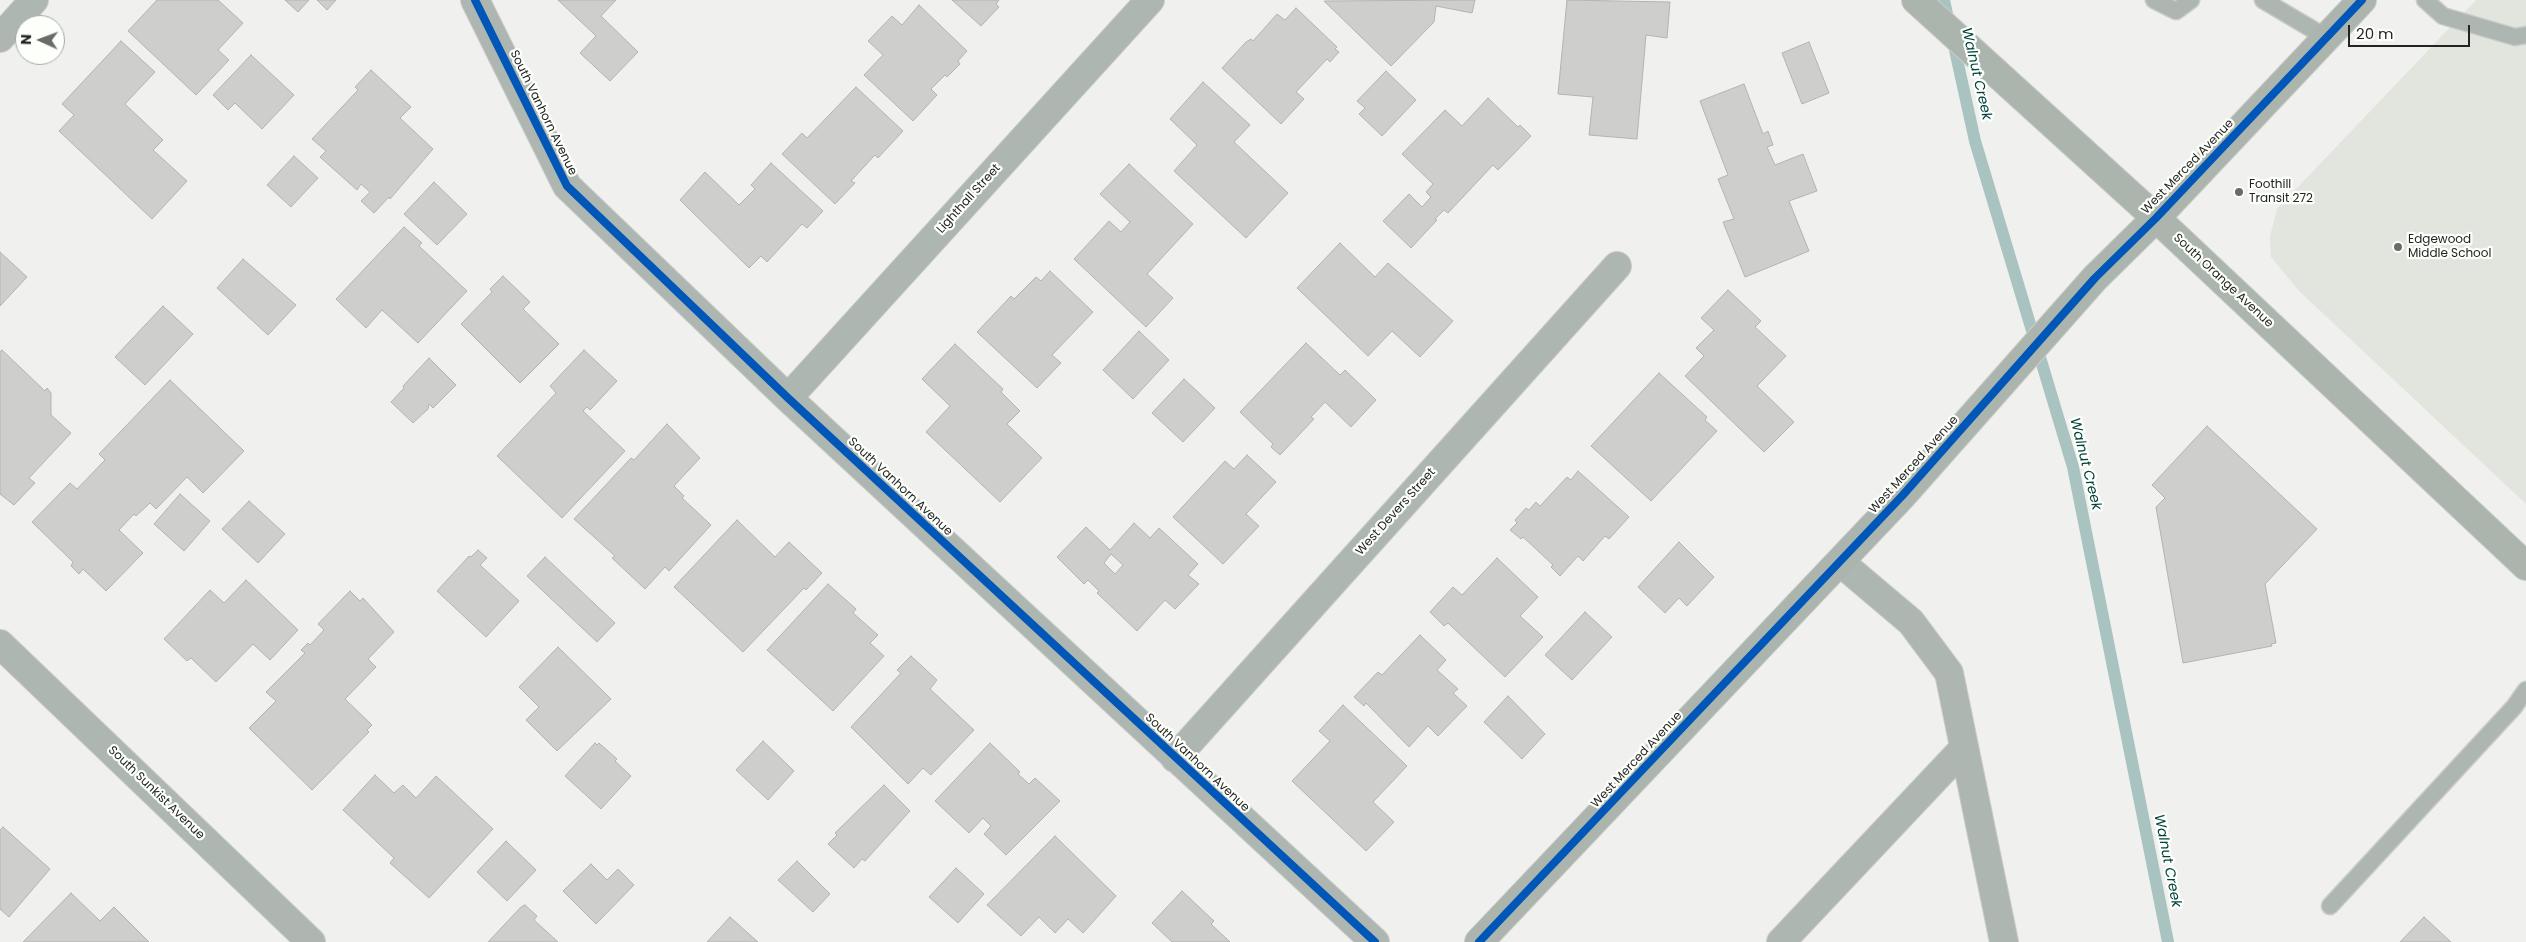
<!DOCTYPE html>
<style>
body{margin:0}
#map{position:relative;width:2526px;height:942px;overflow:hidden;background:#f0f1ef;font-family:Poppins,sans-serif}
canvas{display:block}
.north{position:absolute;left:15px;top:15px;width:50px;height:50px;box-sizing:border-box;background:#fdfffb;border:1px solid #a6a7a4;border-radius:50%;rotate:272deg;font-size:14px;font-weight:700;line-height:20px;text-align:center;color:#232422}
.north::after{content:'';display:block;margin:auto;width:18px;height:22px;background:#6b6c6a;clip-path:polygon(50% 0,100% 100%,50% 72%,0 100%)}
.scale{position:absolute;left:2348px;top:25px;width:122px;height:22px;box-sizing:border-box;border:2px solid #232422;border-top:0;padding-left:6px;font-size:15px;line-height:18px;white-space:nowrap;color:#232422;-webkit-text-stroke:4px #fdfffb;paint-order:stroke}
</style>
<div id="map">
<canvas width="2526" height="942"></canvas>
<div class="north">N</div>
<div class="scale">20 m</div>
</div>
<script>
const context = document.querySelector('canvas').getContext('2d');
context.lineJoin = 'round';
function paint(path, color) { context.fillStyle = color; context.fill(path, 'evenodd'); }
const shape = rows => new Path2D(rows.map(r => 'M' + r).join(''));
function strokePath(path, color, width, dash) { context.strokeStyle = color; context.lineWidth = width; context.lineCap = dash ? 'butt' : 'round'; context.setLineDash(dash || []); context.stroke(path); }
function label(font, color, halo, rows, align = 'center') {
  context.font = font + ' Poppins,sans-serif'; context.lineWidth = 4.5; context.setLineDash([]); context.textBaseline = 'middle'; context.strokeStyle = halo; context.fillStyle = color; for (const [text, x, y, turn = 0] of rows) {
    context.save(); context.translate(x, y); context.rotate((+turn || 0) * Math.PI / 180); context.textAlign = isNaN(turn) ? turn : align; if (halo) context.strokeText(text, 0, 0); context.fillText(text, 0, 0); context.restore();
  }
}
paint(shape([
 [2476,0,2526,0,2526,504,2299,291,2271,257,2270,236,2277,209]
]), '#e2e5de');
strokePath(shape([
 [1944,0,1975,141,2073,467,2168,942]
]), '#a9c3c1', 12);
const building = shape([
 [157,0,218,0,243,23,218,50,229,60,196,95,128,31,157,0],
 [285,0,309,0,298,12,285,0],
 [317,0,336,0,327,10,317,0],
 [558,0,616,0,601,16,638,52,610,81,580,53,596,36,558,0],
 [952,0,999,0,996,4,999,7,981,26,952,0],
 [1475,0,1472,13,1436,6,1434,22,1391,66,1324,1,1475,0],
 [1567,0,1670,2,1667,38,1646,35,1637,139,1589,135,1593,97,1558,94,1567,0],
 [919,5,967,51,958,61,960,64,947,77,945,75,931,89,937,95,913,121,864,75,883,55,868,41,892,16,902,25,919,5],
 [1296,8,1337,47,1335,49,1339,52,1330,62,1327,59,1296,92,1304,99,1281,124,1222,68,1246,42,1251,39,1253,41,1277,14,1285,20,1296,8],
 [121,41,155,72,125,104,163,140,153,150,187,181,152,219,59,131,74,115,62,104,121,41],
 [1809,42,1829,93,1802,104,1782,53,1809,42],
 [251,55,294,95,262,129,235,103,228,110,213,95,251,55],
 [371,70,411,107,400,118,433,149,390,199,389,197,374,213,361,201,370,192,361,184,357,190,320,157,326,151,312,139,358,90,355,87,371,70],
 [1386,71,1416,100,1382,136,1359,114,1365,108,1357,101,1386,71],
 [1203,82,1250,125,1234,142,1288,193,1246,238,1174,171,1197,145,1170,119,1203,82],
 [1744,84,1763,134,1768,131,1773,145,1767,147,1775,165,1803,154,1817,191,1789,201,1809,251,1745,277,1723,222,1734,219,1718,179,1728,175,1700,101,1744,84],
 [856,87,903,131,878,158,875,155,851,181,855,183,835,204,782,154,802,133,807,138,856,87],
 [1488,98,1518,127,1520,125,1531,136,1498,170,1493,165,1448,213,1444,210,1435,219,1437,220,1411,248,1383,221,1409,194,1422,207,1431,197,1426,192,1433,184,1402,154,1445,110,1462,126,1488,98],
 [294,156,318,178,291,207,267,185,294,156],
 [771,163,823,211,807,228,802,224,767,262,761,256,749,268,680,200,705,172,739,205,755,189,751,185,771,163],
 [1129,164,1193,224,1147,274,1173,298,1146,327,1074,259,1109,221,1121,232,1130,222,1100,194,1129,164],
 [434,182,467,214,437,245,404,214,434,182],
 [404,227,422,243,419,246,467,291,418,343,382,310,366,328,336,299,404,227],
 [1340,243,1375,277,1388,263,1453,321,1420,357,1392,331,1368,356,1297,288,1340,243],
 [0,252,27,277,0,306,0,252],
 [243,259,296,305,268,335,217,288,243,259],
 [1050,271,1093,312,1052,355,1061,363,1037,388,977,332,1011,296,1014,299,1036,277,1041,281,1050,271],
 [503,276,530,302,523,309,559,344,520,383,461,324,492,292,490,289,503,276],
 [1728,290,1761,321,1755,327,1786,356,1757,386,1794,422,1764,452,1685,376,1704,356,1696,348,1714,330,1701,318,1728,290],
 [163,306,193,334,145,385,115,357,163,306],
 [1139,331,1169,360,1133,399,1103,370,1139,331],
 [1306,343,1340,375,1345,370,1376,400,1351,427,1325,402,1311,417,1314,419,1280,455,1271,447,1273,444,1240,412,1306,343],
 [955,344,1003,389,1001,392,1020,411,1007,424,1042,458,1000,502,926,432,950,406,922,379,955,344],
 [2,350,45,391,47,388,51,393,51,415,71,433,29,478,35,483,14,505,0,494,0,352,2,350],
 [584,350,617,381,590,410,587,407,583,411,625,451,562,518,497,456,556,393,550,386,584,350],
 [429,358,456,385,433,408,429,404,428,409,413,423,391,402,404,388,403,386,429,358],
 [1659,373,1707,417,1705,420,1717,431,1651,501,1591,446,1659,373],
 [1184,379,1215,408,1183,442,1152,413,1184,379],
 [170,380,244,451,203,493,187,477,156,509,150,503,136,516,134,514,119,530,143,553,106,591,83,569,79,574,71,566,73,562,32,522,70,483,77,489,105,460,99,454,170,380],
 [667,424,700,458,674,486,684,496,682,498,711,525,669,571,665,567,645,589,612,558,615,556,574,519,631,458,634,460,667,424],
 [2207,426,2317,529,2265,584,2276,643,2271,644,2272,646,2183,663,2156,507,2165,498,2152,485,2207,426],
 [1247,455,1276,482,1246,514,1259,526,1223,564,1173,517,1225,461,1234,469,1247,455],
 [1578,471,1629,517,1609,539,1605,536,1583,561,1578,556,1560,576,1551,567,1553,565,1523,537,1521,539,1510,530,1517,523,1515,520,1526,508,1529,510,1536,502,1540,506,1567,477,1571,480,1578,471],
 [180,494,210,521,184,551,154,524,180,494],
 [249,501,285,534,258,563,222,529,249,501],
 [737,520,775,557,789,542,822,573,806,590,804,588,743,652,674,587,737,520],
 [1134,523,1150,538,1159,528,1198,564,1188,575,1199,584,1175,609,1165,600,1137,631,1097,593,1099,591,1088,580,1084,584,1057,557,1086,527,1110,550,1134,523],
 [1111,554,1123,565,1115,574,1104,563,1111,554],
 [1679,542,1714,577,1687,606,1679,598,1665,613,1638,587,1679,542],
 [478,550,487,558,480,565,519,601,486,637,437,591,469,556,471,557,478,550],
 [545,557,615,623,597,642,527,576,545,557],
 [1497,558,1538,597,1520,616,1543,637,1505,677,1448,623,1444,626,1430,612,1453,587,1462,595,1497,558],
 [246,580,298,630,270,660,253,644,216,682,191,658,187,661,164,639,210,590,224,603,246,580],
 [828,584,856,609,853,613,878,635,870,643,884,656,833,711,767,650,828,584],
 [350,591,360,601,363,598,394,632,368,659,376,667,345,699,372,725,367,730,369,732,312,790,249,728,276,701,266,692,305,653,301,650,308,643,310,645,324,630,318,624,350,591],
 [1585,612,1612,637,1572,680,1545,655,1585,612],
 [1420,635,1446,660,1437,670,1458,689,1453,693,1467,706,1438,736,1428,726,1409,747,1366,703,1364,706,1354,697,1378,672,1382,675,1420,635],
 [558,647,611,699,557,751,526,720,539,707,519,687,558,647],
 [911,656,937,680,930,689,974,730,931,775,923,768,908,784,851,727,901,673,897,670,911,656],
 [1508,696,1545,734,1522,759,1484,722,1508,696],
 [1343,705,1407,766,1373,802,1394,822,1366,851,1292,781,1330,741,1319,731,1343,705],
 [763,741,794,771,768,800,736,770,763,741],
 [595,743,597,745,599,743,617,759,615,761,631,776,601,809,565,776,595,743],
 [990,743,1020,772,1018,774,1029,784,1035,778,1060,801,1006,855,984,834,991,826,983,818,969,833,935,801,990,743],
 [375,775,394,793,403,785,416,798,436,776,493,829,429,898,390,863,394,858,343,810,375,775],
 [884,785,910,811,865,861,862,859,854,868,828,844,837,835,835,833,884,785],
 [3,827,50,869,9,917,0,909,0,830,3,827],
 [1055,836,1116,896,1083,933,1068,919,1055,933,1039,917,1021,936,987,905,1055,836],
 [506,841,536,870,507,901,477,872,506,841],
 [797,861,830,894,813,912,778,880,797,861],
 [591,864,607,880,618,869,634,885,596,924,563,891,591,864],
 [956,868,984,894,958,923,929,897,956,868],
 [1182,891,1214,921,1211,924,1230,942,1172,942,1152,923,1182,891],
 [71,893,100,921,114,907,149,942,23,942,71,893],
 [525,905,537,916,534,920,558,942,488,942,521,907,525,905],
 [730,917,758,942,707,942,730,917],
 [2424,917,2451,942,2400,942,2424,917]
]);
paint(building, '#cececd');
strokePath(building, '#b3b3b2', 1);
const lane = shape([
 [2154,0,2176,11,2191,0],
 [2263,0,2327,38],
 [2425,0,2443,16,2515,37,2526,35],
 [2330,906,2514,707,2526,690]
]);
const street = shape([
 [475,0,567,186,788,398,1375,942],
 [0,38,34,0],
 [788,398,1150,0],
 [1840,562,1911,622,1949,673,2004,942],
 [0,644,311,942],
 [1175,758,1617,266],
 [1781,942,1964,748]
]);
const secondary = shape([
 [1916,0,2156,218,2526,566],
 [1479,942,1902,496,2095,278,2156,218,2362,0]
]);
strokePath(lane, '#cbccca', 19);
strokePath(street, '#cbccca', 30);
strokePath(secondary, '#cbccca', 30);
strokePath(lane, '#adb6b0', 16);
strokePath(street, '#adb6b0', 28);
strokePath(secondary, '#abb5ae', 28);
strokePath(shape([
 [475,0,567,186,788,398,1375,942],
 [1479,942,1902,496,2095,278,2156,218,2362,0]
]), '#0057b8', 8);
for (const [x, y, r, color] of [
 [2239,192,5,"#6b6c6a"],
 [2398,247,5,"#6b6c6a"]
]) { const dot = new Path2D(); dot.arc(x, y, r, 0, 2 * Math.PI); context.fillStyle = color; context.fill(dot); strokePath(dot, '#fdfffb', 2); }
label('12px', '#232422', '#fdfffb', [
 ["South Vanhorn Avenue",543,113,64],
 ["West Merced Avenue",2188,167,-46],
 ["Lighthall Street",969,199,-48],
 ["South Orange Avenue",2223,281,43],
 ["West Merced Avenue",1914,465,-48],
 ["South Vanhorn Avenue",900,487,43],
 ["West Devers Street",1396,512,-48],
 ["West Merced Avenue",1637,760,-47],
 ["South Vanhorn Avenue",1197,763,43],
 ["South Sunkist Avenue",156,793,44]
]);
label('12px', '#232422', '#fdfffb', [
 ["Foothill",2249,185],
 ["Transit 272",2249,199],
 ["Edgewood",2408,240],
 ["Middle School",2408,254]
], 'left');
label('italic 14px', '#02403e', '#fdfffb', [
 ["Walnut Creek",1976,74,77],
 ["Walnut Creek",2085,464,76],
 ["Walnut Creek",2167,861,79]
]);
</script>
